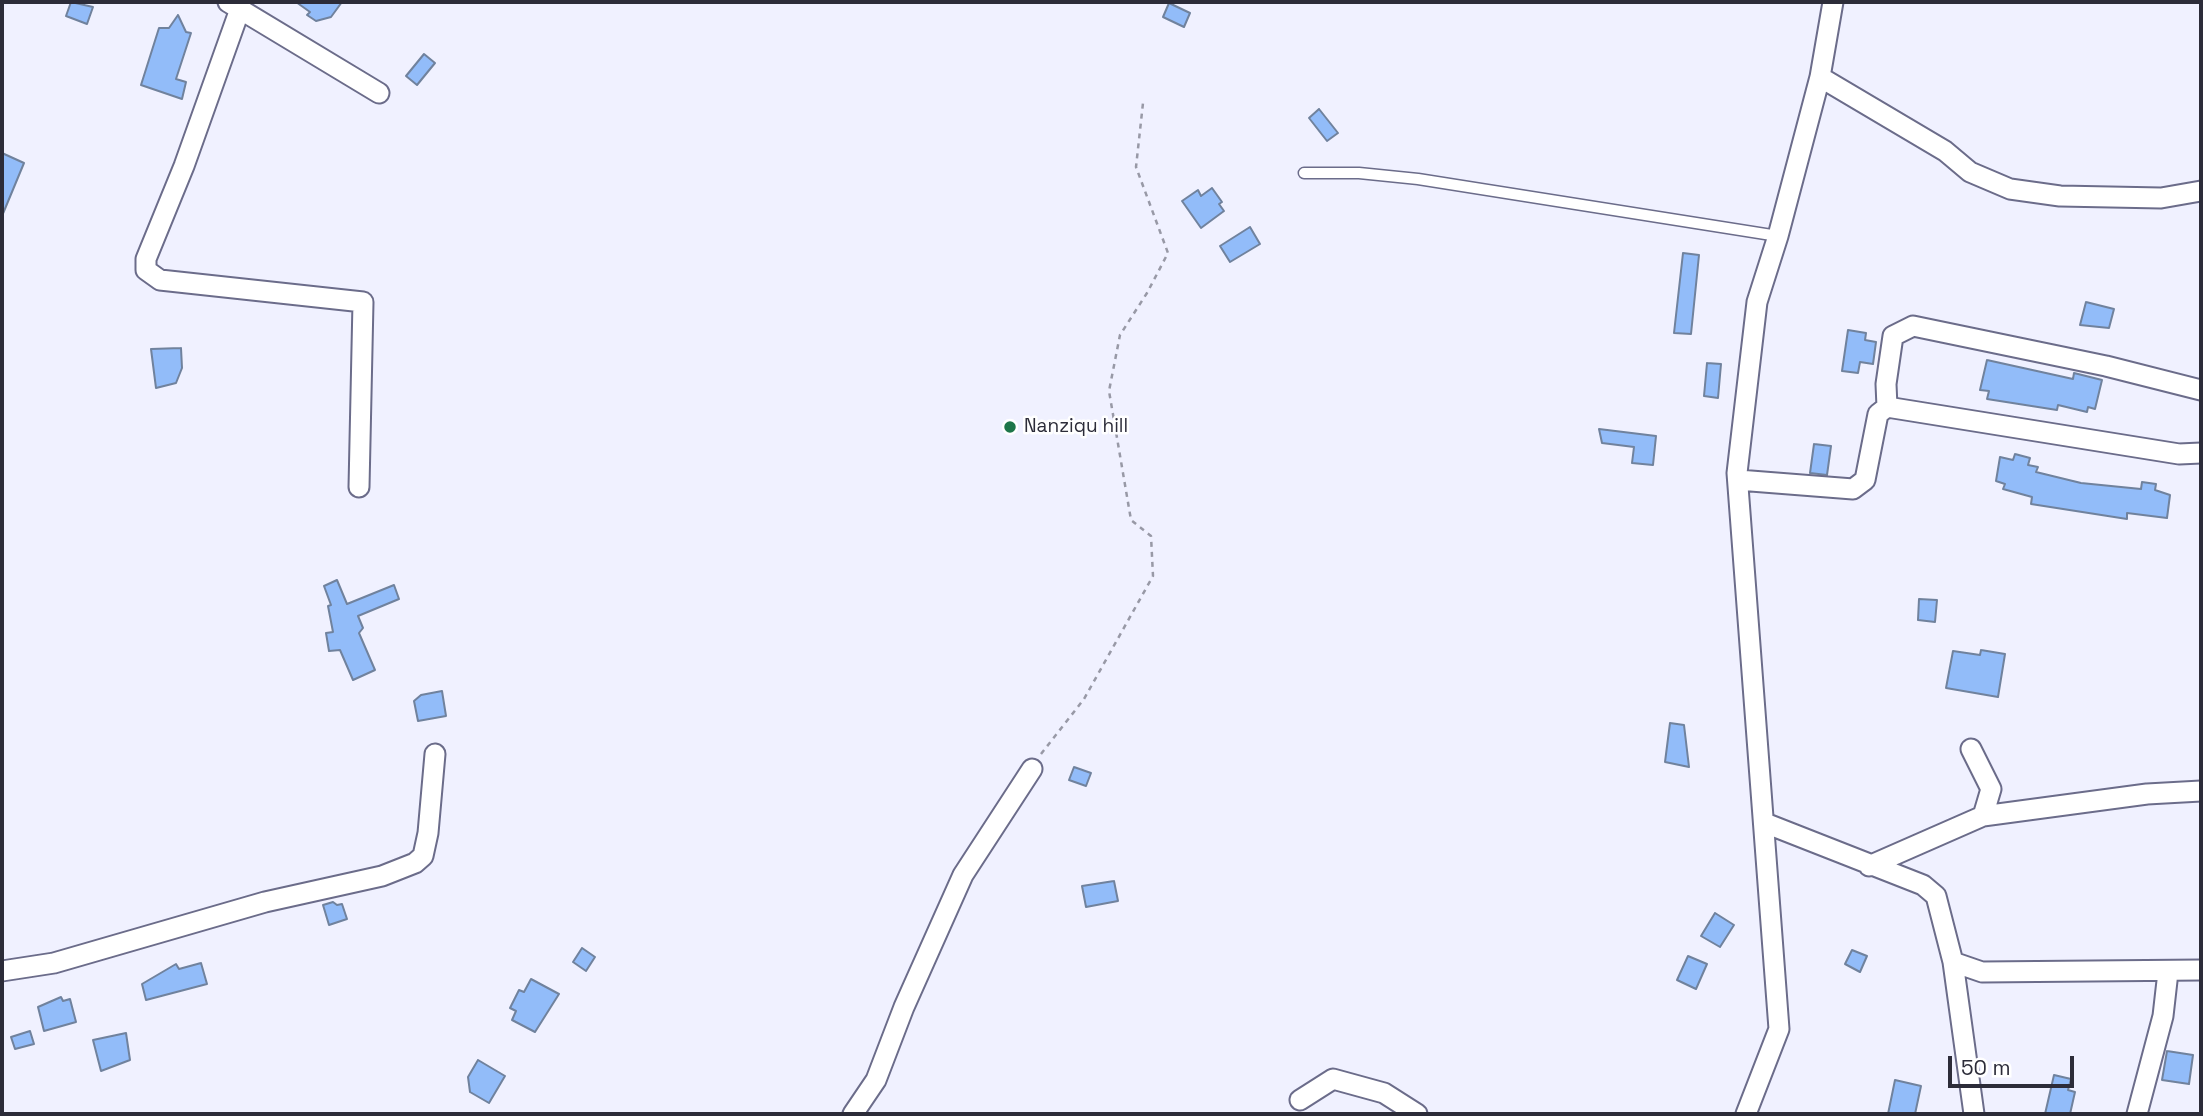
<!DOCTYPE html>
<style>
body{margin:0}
#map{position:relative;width:2203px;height:1116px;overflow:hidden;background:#f0f1ff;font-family:"Space Grotesk",sans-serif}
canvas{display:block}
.frame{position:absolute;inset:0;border:4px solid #2c2c39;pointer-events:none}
.scale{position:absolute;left:1948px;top:1056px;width:126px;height:32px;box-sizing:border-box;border:4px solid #2c2c39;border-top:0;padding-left:9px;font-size:21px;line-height:24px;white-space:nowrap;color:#2c2c39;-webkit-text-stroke:5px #fff;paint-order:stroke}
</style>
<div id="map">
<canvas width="2203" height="1116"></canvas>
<div class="frame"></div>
<div class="scale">50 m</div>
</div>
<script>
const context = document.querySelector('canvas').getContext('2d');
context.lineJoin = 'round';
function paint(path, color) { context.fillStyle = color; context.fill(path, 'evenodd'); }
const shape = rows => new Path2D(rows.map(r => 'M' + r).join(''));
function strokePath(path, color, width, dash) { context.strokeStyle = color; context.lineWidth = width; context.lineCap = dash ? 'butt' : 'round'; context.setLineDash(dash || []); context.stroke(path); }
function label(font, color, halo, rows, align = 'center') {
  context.font = font + ' "Space Grotesk",sans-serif'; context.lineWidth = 5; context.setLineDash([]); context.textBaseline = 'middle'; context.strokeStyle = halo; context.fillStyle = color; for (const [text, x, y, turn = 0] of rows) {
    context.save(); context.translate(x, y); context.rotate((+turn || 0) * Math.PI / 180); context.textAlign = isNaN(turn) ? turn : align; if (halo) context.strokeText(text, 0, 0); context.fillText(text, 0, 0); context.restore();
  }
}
const building = shape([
 [71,2,93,7,87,24,66,16,71,2],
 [296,2,342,2,331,17,316,21,307,15,310,12,296,2],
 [1169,3,1190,13,1184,27,1163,17,1169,3],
 [178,15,186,32,191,33,176,79,186,82,182,99,141,85,159,28,169,28,178,15],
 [424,54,435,63,417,85,406,76,424,54],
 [1319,109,1338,133,1327,141,1309,118,1319,109],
 [2,153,24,163,2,216,2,153],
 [1212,188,1222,202,1219,204,1224,211,1201,228,1182,201,1198,190,1201,196,1212,188],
 [1250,227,1260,244,1230,262,1220,246,1250,227],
 [1683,253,1699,255,1691,334,1674,333,1683,253],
 [2086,302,2114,309,2109,328,2080,325,2086,302],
 [1848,330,1866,333,1865,340,1876,342,1873,364,1860,362,1858,373,1842,371,1848,330],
 [181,348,182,368,176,383,156,388,151,349,181,348],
 [1987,360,2073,379,2074,373,2102,380,2095,409,2088,407,2087,412,2058,405,2057,410,1987,399,1989,391,1980,390,1987,360],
 [1707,363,1721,364,1718,398,1704,396,1707,363],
 [1599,429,1656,436,1653,465,1632,463,1634,447,1602,443,1599,429],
 [1814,444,1831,446,1827,475,1810,473,1814,444],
 [2015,454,2030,458,2028,465,2038,467,2036,472,2081,483,2141,489,2142,482,2156,484,2155,490,2170,495,2167,518,2127,513,2127,519,2031,504,2032,497,2003,489,2005,484,1996,481,2000,457,2013,460,2015,454],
 [337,580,347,604,394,585,399,599,358,616,363,628,359,633,375,670,353,680,340,650,329,651,326,633,333,632,328,606,331,605,324,586,337,580],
 [1919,599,1937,600,1935,622,1918,620,1919,599],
 [1981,650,2005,654,1998,697,1946,688,1953,651,1980,655,1981,650],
 [442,691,446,716,418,721,414,701,421,695,442,691],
 [1670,723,1684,725,1689,767,1665,762,1670,723],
 [1074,767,1091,773,1086,786,1069,780,1074,767],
 [1114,881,1118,901,1086,907,1082,886,1114,881],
 [333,902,337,905,342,904,347,919,329,925,323,905,333,902],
 [1715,913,1734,925,1720,947,1701,936,1715,913],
 [582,948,595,957,586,971,573,962,582,948],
 [1852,950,1867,956,1860,972,1845,964,1852,950],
 [1688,956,1707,964,1696,989,1677,980,1688,956],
 [201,963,207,984,146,1000,142,984,176,964,179,969,201,963],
 [531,979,559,994,535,1032,512,1020,516,1011,510,1008,519,990,524,992,531,979],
 [61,997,63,1001,70,999,76,1022,44,1031,38,1007,61,997],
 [30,1031,34,1044,15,1049,11,1037,30,1031],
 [126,1033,130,1060,101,1071,93,1040,126,1033],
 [2167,1051,2193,1055,2189,1084,2162,1080,2167,1051],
 [478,1060,505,1076,489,1103,470,1092,468,1077,478,1060],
 [2054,1075,2071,1079,2068,1090,2075,1092,2070,1114,2045,1114,2054,1075],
 [1895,1080,1921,1086,1915,1114,1888,1114,1895,1080]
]);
paint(building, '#92bcf9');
strokePath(building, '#70829d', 2);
const service = shape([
 [1304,173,1359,173,1418,179,1778,236]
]);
const minor = shape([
 [228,2,379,93],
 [240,9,184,166,146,259,146,270,160,280,363,302,359,487],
 [1820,77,1945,151,1970,172,2010,189,2060,196,2161,198,2201,191],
 [1887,407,1886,384,1893,336,1913,326,2106,366,2201,390],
 [1738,480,1853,489,1865,480,1878,414,1887,407,2179,454,2201,453],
 [1983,816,2147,794,2201,791],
 [1765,823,1923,885,1936,896,1953,962,1982,972,2201,970],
 [1869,866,1983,816,1991,789,1971,749],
 [1953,962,1974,1114],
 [2,971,54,963,265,902,382,876,415,863,423,856,428,833,435,754],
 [1300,1100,1333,1079,1384,1093,1417,1114],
 [853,1114,876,1080,904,1007,963,875,1032,769],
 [1746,1114,1779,1029,1737,473,1757,302,1778,236,1820,77,1833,2],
 [2137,1114,2163,1016,2168,972]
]);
strokePath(service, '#6b6c8a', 13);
strokePath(minor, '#6b6c8a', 23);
strokePath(shape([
 [1041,754,1084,699,1153,576,1151,536,1131,520,1109,391,1120,335,1147,293,1168,253,1136,167,1143,103]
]), '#9899a6', 2.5, [5, 5]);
strokePath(service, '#fff', 10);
strokePath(minor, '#fff', 19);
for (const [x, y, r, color] of [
 [1010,427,7,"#1d7549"]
]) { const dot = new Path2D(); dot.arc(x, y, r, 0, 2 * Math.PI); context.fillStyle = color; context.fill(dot); strokePath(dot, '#fff', 2.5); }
label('19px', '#2c2c39', '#fff', [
 ["Nanziqu hill",1024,427]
], 'left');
</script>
